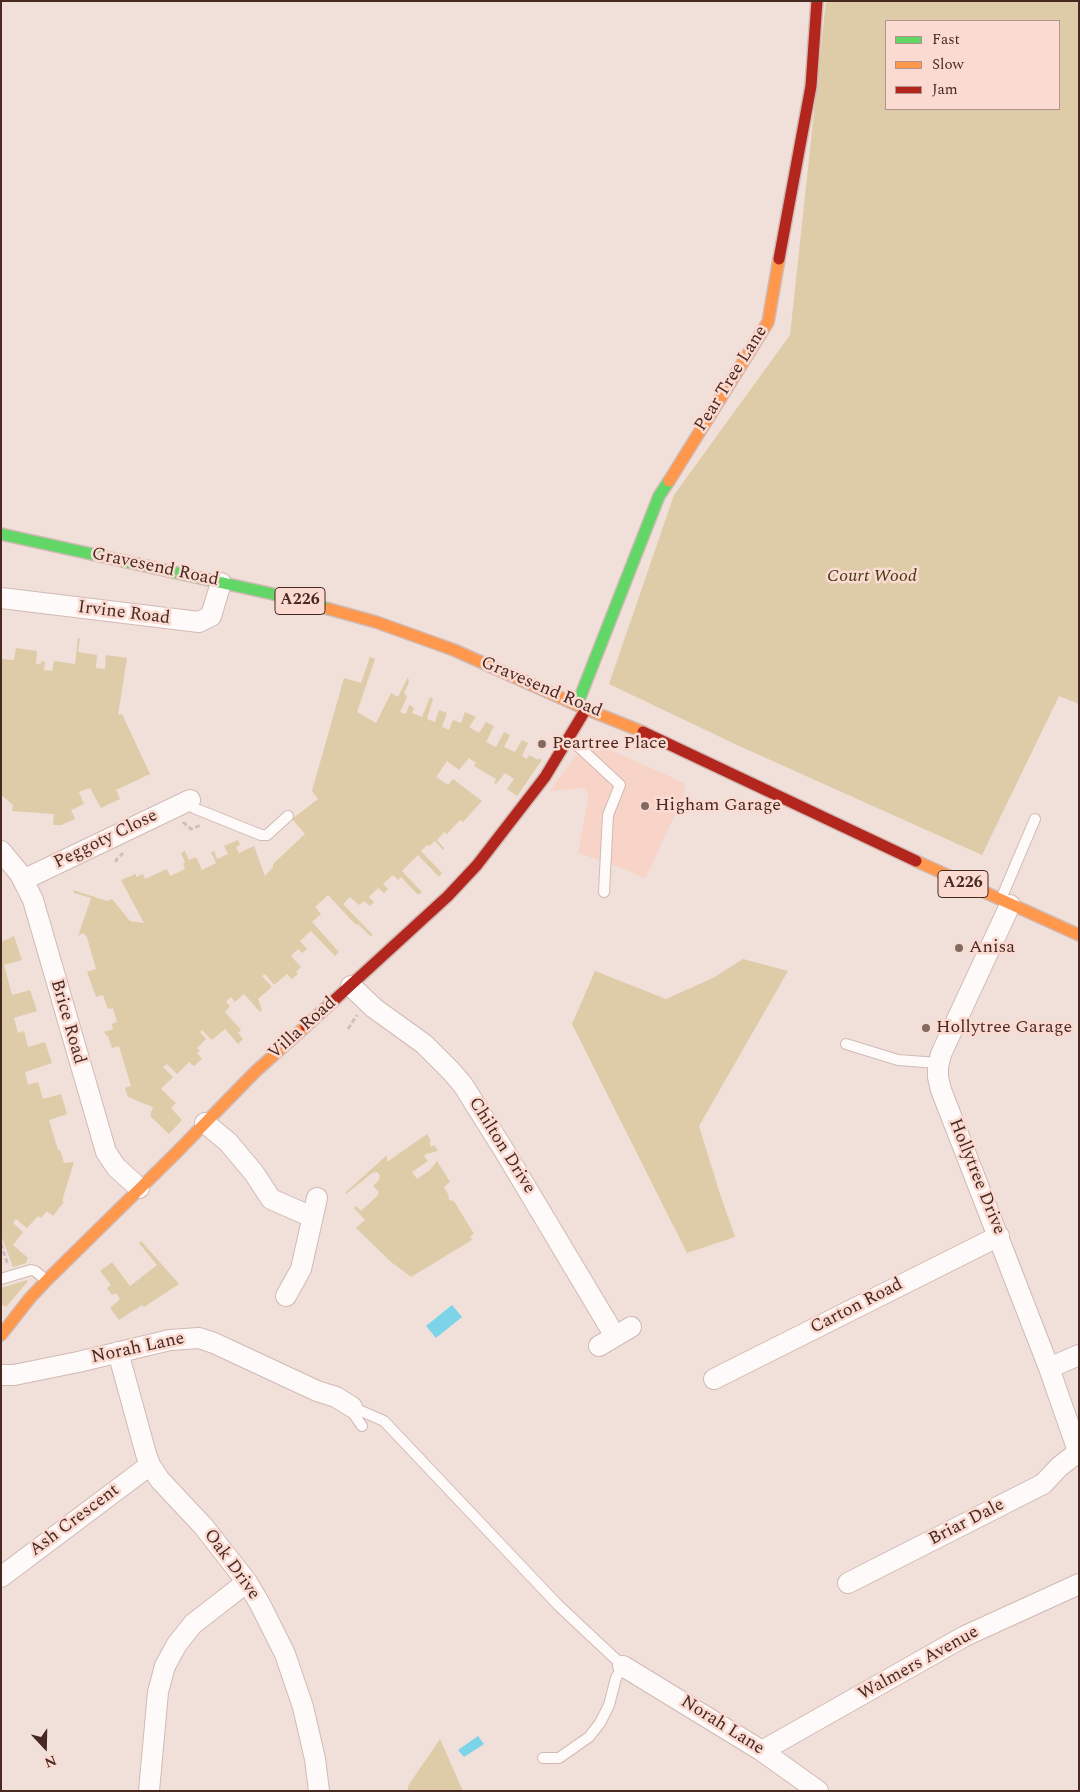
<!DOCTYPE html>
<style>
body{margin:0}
#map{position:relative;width:1080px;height:1792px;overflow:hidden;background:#f1dfda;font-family:Spectral,serif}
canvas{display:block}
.frame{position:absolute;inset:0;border:2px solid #472921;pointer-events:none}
.legend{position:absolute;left:885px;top:20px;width:175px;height:90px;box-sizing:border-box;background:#fadad1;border:1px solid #b2938b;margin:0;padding:6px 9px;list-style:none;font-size:15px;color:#472921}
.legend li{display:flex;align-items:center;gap:10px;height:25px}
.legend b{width:25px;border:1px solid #b2938b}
.north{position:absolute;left:20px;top:1722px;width:50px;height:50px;-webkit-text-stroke:4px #fadad1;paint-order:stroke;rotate:159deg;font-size:14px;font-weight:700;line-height:20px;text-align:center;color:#472921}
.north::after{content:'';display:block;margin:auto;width:18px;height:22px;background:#472921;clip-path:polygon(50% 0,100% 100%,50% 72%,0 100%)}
</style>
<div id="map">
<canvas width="1080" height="1792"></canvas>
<div class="frame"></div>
<ul class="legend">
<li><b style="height:6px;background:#63d668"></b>Fast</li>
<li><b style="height:6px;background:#ff974d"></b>Slow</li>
<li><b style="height:6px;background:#b3261e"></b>Jam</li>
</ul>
<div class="north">N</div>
</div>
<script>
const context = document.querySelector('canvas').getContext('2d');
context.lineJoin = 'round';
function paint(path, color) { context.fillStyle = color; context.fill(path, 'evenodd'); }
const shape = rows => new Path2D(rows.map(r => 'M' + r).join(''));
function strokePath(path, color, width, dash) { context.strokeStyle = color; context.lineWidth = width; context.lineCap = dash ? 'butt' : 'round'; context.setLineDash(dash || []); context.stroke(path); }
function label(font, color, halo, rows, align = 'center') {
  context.font = font + ' Spectral,serif'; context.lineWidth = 5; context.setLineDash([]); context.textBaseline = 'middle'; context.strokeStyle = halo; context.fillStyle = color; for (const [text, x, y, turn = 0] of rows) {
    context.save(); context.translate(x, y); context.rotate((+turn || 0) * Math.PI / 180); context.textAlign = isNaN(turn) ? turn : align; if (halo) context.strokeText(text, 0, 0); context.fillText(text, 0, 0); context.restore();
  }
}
paint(shape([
 [595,743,686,784,683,797,646,877,644,878,622,868,578,853,589,794,584,788,550,791,582,747]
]), '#f8d3c8');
paint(shape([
 [826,1,1079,1,1079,704,1059,696,982,855,737,745,609,684,674,495,790,335],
 [886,21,1059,21,1059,109,886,109],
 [78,638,80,638,78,652,97,655,96,668,105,669,106,655,127,658,118,715,122,714,150,774,116,790,120,799,101,808,90,788,79,792,84,804,71,810,75,819,63,824,63,825,53,825,54,814,12,811,13,805,1,795,1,659,14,660,16,648,37,651,36,664,41,664,41,661,45,662,44,670,52,671,54,661,75,664],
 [370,657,375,659,357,712,376,723,391,693,398,697,408,677,409,682,404,693,407,697,400,712,406,714,409,705,414,708,412,713,422,717,430,697,433,699,427,719,435,722,439,710,447,713,442,727,449,730,453,720,461,723,465,712,476,717,469,727,479,733,486,722,494,726,486,742,496,747,504,732,510,735,504,747,515,752,522,740,528,743,522,756,527,759,529,755,538,760,539,758,542,760,517,796,507,789,514,779,505,773,496,784,494,783,496,779,474,766,476,763,469,758,459,770,447,761,436,777,448,785,453,779,482,801,463,822,460,820,447,834,444,832,437,840,444,848,443,850,435,841,429,846,427,845,421,851,442,873,439,877,418,855,402,871,422,892,420,894,417,894,401,877,398,880,393,875,383,884,388,889,384,893,378,888,369,897,374,902,370,906,364,901,359,905,350,897,343,904,373,935,370,936,358,924,356,925,328,895,315,907,321,914,312,922,339,952,335,956,311,931,300,941,307,949,302,953,298,949,291,956,301,967,296,972,298,974,292,979,287,974,274,985,265,974,262,976,272,987,258,999,262,1010,260,1012,244,994,235,1002,231,997,226,1002,230,1006,225,1012,241,1030,238,1033,243,1039,238,1044,225,1029,212,1040,202,1030,200,1032,206,1039,197,1048,200,1051,197,1053,202,1059,194,1066,189,1062,177,1074,167,1064,163,1067,173,1077,161,1089,176,1103,171,1108,182,1120,169,1134,150,1116,153,1107,128,1097,125,1088,131,1086,119,1046,112,1048,108,1036,107,1036,104,1032,113,1029,112,1024,117,1022,113,1008,108,1009,103,995,96,997,87,972,96,969,87,937,83,933,78,936,91,898,74,893,73,890,107,901,112,899,130,921,144,923,121,880,136,874,136,877,143,874,145,879,167,869,170,876,185,869,183,864,185,862,181,853,185,851,189,860,196,857,202,870,216,863,211,852,214,851,217,859,228,854,224,846,238,840,240,845,236,847,239,853,254,846,265,876,273,867,273,864,305,834,292,819,318,799,312,791,344,678,361,683],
 [14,936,22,960,4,965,12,995,30,990,37,1011,14,1018,18,1033,24,1031,28,1047,45,1042,52,1063,25,1072,28,1085,38,1082,43,1099,61,1094,67,1114,49,1120,58,1150,60,1150,64,1163,74,1162,62,1201,64,1202,53,1216,47,1211,41,1218,38,1216,27,1228,16,1219,13,1223,23,1232,13,1245,28,1258,26,1263,13,1267,1,1235,1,942],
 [743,959,788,971,699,1126,720,1194,735,1237,687,1253,572,1024,595,971,666,999,713,978],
 [427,1134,431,1141,429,1143,431,1147,434,1145,438,1151,426,1154,424,1156,428,1161,412,1172,417,1179,430,1170,437,1161,450,1182,444,1187,448,1194,449,1200,454,1201,474,1234,470,1236,472,1240,411,1277,391,1262,356,1228,365,1220,354,1208,356,1206,361,1211,377,1196,379,1192,373,1186,379,1180,380,1175,377,1172,372,1173,346,1194,345,1193,387,1155,387,1162],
 [141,1241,179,1284,144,1307,142,1305,119,1320,110,1308,120,1299,116,1293,112,1295,107,1288,111,1285,100,1271,112,1262,130,1286,157,1265,139,1243],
 [27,1280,28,1281,6,1307,1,1304,1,1288],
 [440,1739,463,1791,408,1791,408,1786]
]), '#ddcca7');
paint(shape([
 [452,1305,462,1317,436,1338,426,1326],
 [478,1736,484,1744,464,1757,458,1750]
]), '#7bd4e8');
const lane = shape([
 [569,741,578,746,620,785,608,815,604,892],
 [190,800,194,808,261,835,267,835,288,816],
 [1001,899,1035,819],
 [846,1044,898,1060,938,1063],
 [1,1279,31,1270,35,1271,46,1280],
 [352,1407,384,1421,558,1605,623,1666,616,1678,609,1705,600,1723,589,1737,559,1758,543,1758],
 [352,1407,353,1413,362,1426]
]);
const street = shape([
 [1,598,199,622,211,616,221,583],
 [1,851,20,874,33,900,106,1152,116,1167,139,1188],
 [23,880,190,800],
 [1010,905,941,1054,938,1067,938,1077,941,1090,1049,1368,1079,1454],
 [351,986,374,1008,424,1044,451,1071,463,1085,505,1152,615,1336],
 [205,1123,228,1142,254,1173,271,1199,312,1217],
 [286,1296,301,1269,317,1198],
 [599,1346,631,1327],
 [118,1352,146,1454,150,1465,160,1480,204,1527,247,1582,260,1604,285,1654,303,1707,315,1759,319,1791],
 [1049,1368,1079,1355],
 [1,1375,14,1375,78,1362,170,1340,199,1338,214,1343,317,1391,336,1397,352,1407],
 [714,1379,999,1236],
 [1,1577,150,1465],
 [848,1583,1043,1484,1059,1467,1078,1452],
 [623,1666,762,1751,818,1791],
 [762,1751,965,1636,1079,1584],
 [149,1791,158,1692,165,1666,177,1644,193,1624,247,1582]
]);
const fast = shape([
 [1,534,273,594,329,609],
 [577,705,659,496,669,481]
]);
const slow = shape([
 [669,481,768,322,779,259],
 [329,609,376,622,454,650,586,709,643,732],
 [916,861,1079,935],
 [1,1335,30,1298,47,1280,175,1154,255,1072,306,1026]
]);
const jam = shape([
 [779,259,811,86,817,1],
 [643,732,916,861],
 [306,1026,448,896,477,865,545,777,586,709]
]);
strokePath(lane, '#d1bab4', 12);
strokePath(street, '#d1bab4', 22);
strokePath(fast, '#d1bab4', 14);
strokePath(slow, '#d1bab4', 14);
strokePath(jam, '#d1bab4', 14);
strokePath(shape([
 [183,822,191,829,201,825],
 [117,862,116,860,123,853],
 [348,1029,357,1015],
 [1,1244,8,1265]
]), '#cbc1bd', 3, [5, 2.5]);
strokePath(lane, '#fdfaf9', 10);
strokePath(street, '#fdfaf9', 20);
strokePath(fast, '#63d668', 11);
strokePath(slow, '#ff974d', 11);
strokePath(jam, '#b3261e', 11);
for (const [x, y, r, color] of [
 [542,744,5,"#826962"],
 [645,806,5,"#826962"],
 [959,948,5,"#826962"],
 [926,1028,5,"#826962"]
]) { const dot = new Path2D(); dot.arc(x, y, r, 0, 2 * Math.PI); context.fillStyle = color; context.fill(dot); strokePath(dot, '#fadad1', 2); }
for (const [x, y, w] of [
 [300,601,50],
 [963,884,50]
]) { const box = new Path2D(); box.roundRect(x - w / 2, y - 13.5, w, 27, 4); context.fillStyle = '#fadad1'; context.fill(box); strokePath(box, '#472921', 1); }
label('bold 16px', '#472921', null, [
 ["A226",300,601],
 ["A226",963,884]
]);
label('18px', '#472921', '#fadad1', [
 ["Pear Tree Lane",732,379,-58],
 ["Gravesend Road",155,568,12],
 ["Irvine Road",124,614,7],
 ["Gravesend Road",541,688,23],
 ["Peggoty Close",106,840,-26],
 ["Brice Road",67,1022,74],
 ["Villa Road",303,1029,-42],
 ["Chilton Drive",501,1146,58],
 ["Hollytree Drive",976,1177,68],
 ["Carton Road",857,1307,-27],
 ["Norah Lane",138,1349,-12],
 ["Ash Crescent",75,1521,-37],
 ["Briar Dale",967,1523,-27],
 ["Oak Drive",231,1565,54],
 ["Walmers Avenue",919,1664,-29],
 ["Norah Lane",722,1726,32]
]);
label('italic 18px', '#443a0f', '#fadad1', [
 ["Court Wood",872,577]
]);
label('18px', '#472921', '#fadad1', [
 ["Peartree Place",552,744],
 ["Higham Garage",655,806],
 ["Anisa",969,948],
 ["Hollytree Garage",936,1028]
], 'left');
</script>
